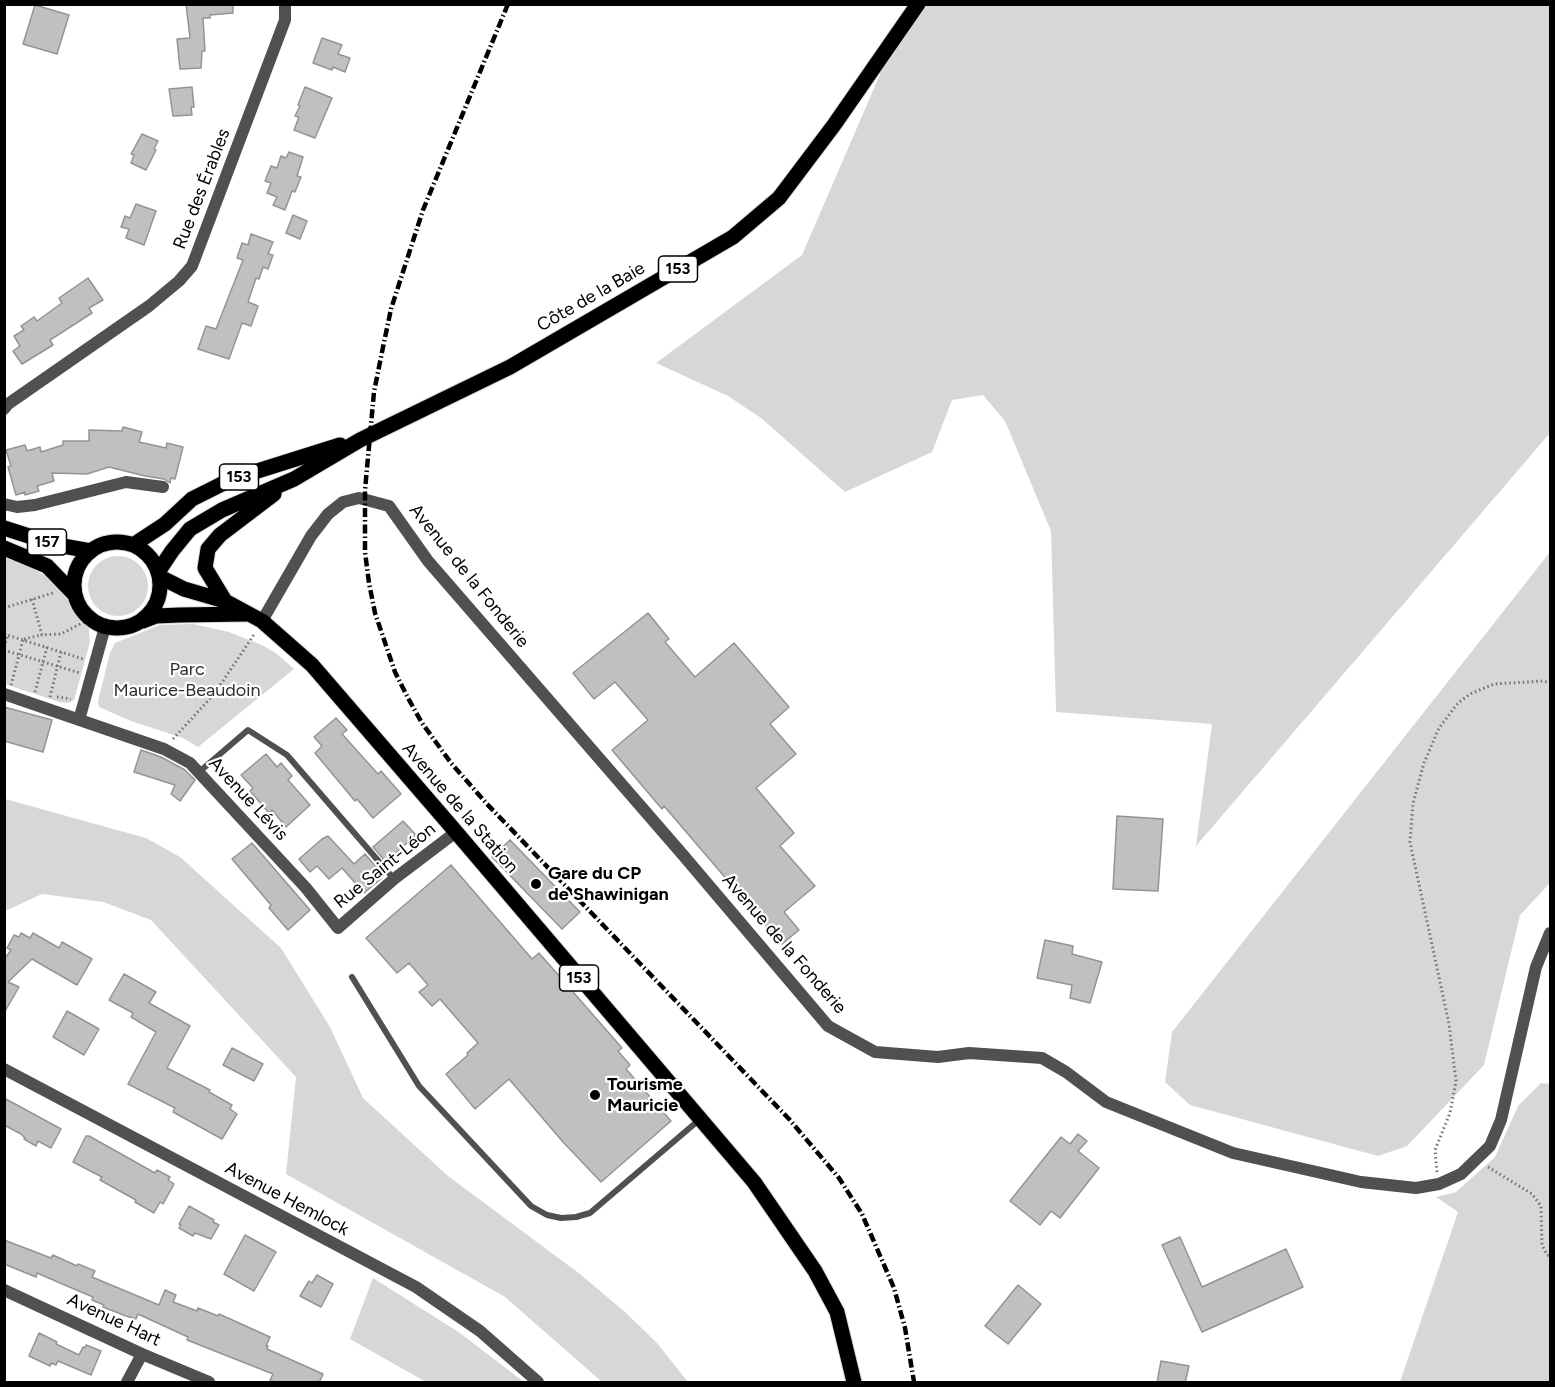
<!DOCTYPE html>
<meta charset="utf-8">
<style>
body{margin:0}
#map{position:relative;width:1555px;height:1387px;overflow:hidden;background:#fff;font-family:Figtree,sans-serif}
canvas{display:block}
.frame{position:absolute;inset:0;border:6px solid #000;pointer-events:none}
</style>
<div id="map">
<canvas width="1555" height="1387"></canvas>
<div class="frame"></div>
</div>
<script>
const context = document.querySelector('canvas').getContext('2d');
context.lineJoin = 'round';
function paint(path, color) { context.fillStyle = color; context.fill(path, 'evenodd'); }
const shape = rows => new Path2D(rows.map(r => 'M' + r).join(''));
function strokePath(path, color, width, dash) { context.strokeStyle = color; context.lineWidth = width; context.lineCap = dash ? 'butt' : 'round'; context.setLineDash(dash || []); context.stroke(path); }
function label(font, color, halo, rows, align = 'center') {
  context.font = font + ' Figtree,sans-serif'; context.lineWidth = 4.5; context.setLineDash([]); context.textBaseline = 'middle'; context.strokeStyle = halo; context.fillStyle = color; for (const [text, x, y, turn = 0] of rows) {
    context.save(); context.translate(x, y); context.rotate((+turn || 0) * Math.PI / 180); context.textAlign = isNaN(turn) ? turn : align; if (halo) context.strokeText(text, 0, 0); context.fillText(text, 0, 0); context.restore();
  }
}
paint(shape([
 [910,5,1550,5,1550,433,1196,846,1212,724,1056,712,1051,531,1005,421,983,395,952,400,932,452,845,492,761,418,728,396,656,363,802,255],
 [1550,552,1550,883,1520,915,1484,1065,1407,1146,1378,1156,1190,1105,1165,1082,1172,1032],
 '88 586a30 30 0 1 1 60 0a30 30 0 1 1-60 0Z',
 [5,557,31,567,58,584,82,623,89,628,90,642,74,700,68,703,59,702,5,684],
 [193,624,229,632,264,646,277,654,294,669,198,747,183,738,131,721,99,707,98,701,110,653,115,643,160,625],
 [5,799,146,838,180,857,281,948,330,1027,363,1098,448,1176,580,1274,625,1312,657,1343,688,1382,602,1382,505,1297,286,1174,296,1077,151,920,103,902,42,894,5,911],
 [1541,1083,1550,1084,1550,1382,1400,1382,1458,1212,1436,1197,1456,1192,1495,1157,1518,1106],
 [373,1278,460,1333,524,1382,426,1382,350,1339]
]), '#d7d7d7');
const building = shape([
 [186,4,233,4,233,13,210,15,210,18,203,18,205,51,202,51,201,68,180,69,177,39,190,38,186,4],
 [35,5,69,15,57,54,23,44,35,5],
 [322,38,342,45,338,54,350,58,345,72,333,67,332,70,313,63,322,38],
 [192,87,194,107,191,107,192,115,173,116,169,89,192,87],
 [305,87,332,98,315,138,294,130,299,117,295,116,300,106,298,105,305,87],
 [142,134,158,141,154,149,156,150,146,170,131,163,134,155,131,154,142,134],
 [289,152,303,157,297,176,301,177,295,192,292,191,285,210,273,205,277,197,267,193,271,183,265,181,271,166,277,168,281,156,286,158,289,152],
 [136,204,156,211,144,245,126,238,129,229,121,227,125,216,130,218,136,204],
 [293,215,307,221,300,239,286,233,293,215],
 [251,234,273,242,268,254,273,255,268,269,263,267,259,279,256,278,248,302,258,306,251,326,242,323,229,359,198,349,206,326,216,329,243,260,237,258,242,243,248,245,251,234],
 [88,278,103,300,89,308,92,313,50,340,53,345,22,364,13,351,20,346,14,336,24,330,21,326,34,317,37,321,62,303,59,298,88,278],
 [123,427,142,432,139,442,166,448,167,443,183,447,175,479,171,478,170,483,164,479,145,476,109,467,87,474,52,473,54,481,37,486,39,491,25,495,25,492,16,495,8,467,11,466,6,450,25,445,27,451,40,447,41,452,63,445,63,441,89,441,89,430,122,431,123,427],
 [648,613,669,639,665,642,695,677,734,643,789,707,770,724,796,754,756,788,794,833,780,846,815,886,784,912,799,930,782,944,664,806,662,809,612,750,648,720,615,682,594,699,573,673,648,613],
 [4,707,52,720,43,752,4,741,4,707],
 [336,718,347,730,342,734,378,774,381,771,401,794,373,818,357,799,355,801,315,753,322,746,314,737,336,718],
 [141,750,161,757,185,770,195,780,180,801,171,794,175,785,134,772,141,750],
 [266,754,277,767,281,763,292,776,288,780,310,805,286,827,272,810,269,813,250,791,253,788,241,775,266,754],
 [1117,816,1163,819,1158,891,1113,889,1117,816],
 [403,821,416,835,386,862,373,847,403,821],
 [328,836,354,864,365,854,378,869,376,871,382,878,364,893,342,868,329,879,317,866,310,872,299,859,322,839,328,836],
 [510,840,580,912,562,929,492,857,510,840],
 [252,843,310,910,288,930,269,908,271,905,232,859,252,843],
 [451,865,532,959,539,953,622,1048,618,1051,630,1065,626,1069,671,1121,601,1182,563,1142,509,1079,475,1109,446,1074,468,1055,467,1053,478,1043,440,999,432,1006,419,992,428,985,409,963,397,973,366,938,451,865],
 [21,933,30,938,33,933,59,948,62,942,92,959,77,985,32,959,8,982,19,987,4,1013,4,960,11,950,7,948,14,935,19,937,21,933],
 [1045,940,1073,946,1072,954,1102,962,1090,1003,1070,998,1072,985,1037,978,1045,940],
 [124,974,156,992,149,1003,190,1026,167,1068,210,1090,209,1092,232,1105,230,1109,237,1114,222,1139,173,1112,175,1108,128,1084,156,1032,131,1017,133,1013,109,1000,124,974],
 [67,1011,99,1029,84,1055,53,1037,67,1011],
 [232,1048,263,1064,254,1081,223,1065,232,1048],
 [4,1098,61,1129,51,1148,38,1141,36,1146,24,1139,25,1138,21,1134,4,1125,4,1098],
 [1078,1134,1087,1141,1078,1151,1099,1168,1060,1218,1051,1211,1040,1225,1010,1201,1061,1137,1070,1144,1078,1134],
 [86,1136,89,1136,155,1173,157,1170,170,1177,168,1180,174,1184,163,1204,160,1202,154,1213,135,1202,136,1200,100,1180,102,1177,73,1162,86,1136],
 [189,1206,214,1220,213,1222,219,1225,211,1239,195,1233,193,1236,179,1228,181,1225,179,1224,189,1206],
 [245,1235,276,1252,254,1291,224,1274,245,1235],
 [1180,1237,1202,1287,1286,1249,1303,1287,1202,1332,1162,1245,1180,1237],
 [4,1240,51,1258,53,1255,77,1266,78,1264,95,1271,92,1277,159,1305,165,1290,176,1295,173,1302,197,1311,198,1308,218,1316,219,1314,270,1337,266,1346,268,1346,267,1349,323,1374,319,1383,276,1383,270,1380,273,1374,187,1340,188,1337,138,1314,136,1319,126,1316,103,1307,104,1305,92,1300,93,1297,60,1283,37,1273,36,1277,4,1264,4,1240],
 [317,1275,333,1284,321,1307,300,1296,309,1281,312,1283,317,1275],
 [1018,1285,1041,1304,1008,1344,985,1326,1018,1285],
 [39,1333,57,1342,56,1344,79,1355,83,1347,85,1348,86,1345,101,1351,91,1375,58,1361,56,1365,51,1363,50,1366,29,1356,39,1333],
 [1161,1361,1189,1366,1185,1383,1157,1383,1161,1361]
]);
paint(building, '#c0c0c0');
strokePath(building, '#949494', 1.5);
const primary = shape([
 [4,528,57,545,91,551],
 '74 585a43 43 0 1 1 86 0a43 43 0 1 1-86 0Z',
 [133,545,165,524,192,499,232,479,340,445],
 [4,548,47,566,75,595],
 [158,572,172,551,190,529,222,510,294,479,360,440,510,367,733,237,779,198,834,125,918,4],
 [160,577,184,589,225,601,262,621,312,665,456,832,754,1182,815,1271,837,1312,854,1382],
 [225,601,205,568,208,549,220,535,274,494],
 [143,621,156,616,180,615,247,614]
]);
strokePath(primary, '#dbdbdb', 17);
strokePath(shape([
 [32,599,42,635,61,634,84,622],
 [4,608,53,593],
 [4,634,83,659],
 [24,639,41,635],
 [4,647,8,635],
 [4,650,80,673],
 [11,685,23,640],
 [35,692,47,647],
 [50,697,61,652],
 [57,697,71,699],
 [173,739,215,693,255,633],
 [1488,1167,1532,1194,1541,1206,1542,1245,1547,1255,1550,1256],
 [1437,1172,1435,1150,1450,1113,1456,1081,1449,1024,1410,842,1413,803,1424,763,1439,728,1458,703,1470,694,1494,684,1543,681,1550,683]
]), '#727272', 3, [1.5, 3]);
strokePath(shape([
 [199,772,248,730,287,755,394,879],
 [352,977,419,1086,531,1206,547,1215,561,1218,576,1217,590,1213,699,1120]
]), '#505050', 6);
strokePath(shape([
 [4,409,8,404,149,306,179,281,192,266,285,20,285,4],
 [4,504,17,507,35,505,126,482,163,487],
 [262,621,311,536,328,514,343,502,359,498,389,506,428,561,683,855,828,1026,875,1052,938,1057,969,1053,1042,1058,1066,1072,1106,1102,1233,1153,1361,1182,1416,1188,1439,1184,1461,1174,1490,1146,1501,1120,1536,967,1550,933],
 [4,694,164,749,190,763,306,888,338,928,394,879,456,832],
 [79,720,105,627],
 [4,1069,416,1287,480,1331,538,1382],
 [4,1290,142,1354,209,1382],
 [127,1382,142,1354]
]), '#505050', 12);
strokePath(primary, '#000', 15);
strokePath(shape([
 [508,4,423,210,391,309,382,352,374,392,365,490,365,552,369,583,375,613,395,672,408,698,422,723,451,763,487,804,789,1119,839,1178,862,1214,894,1288,905,1328,914,1382]
]), '#000', 4.5, [9, 3, 1.5, 3]);
for (const [x, y, r, color] of [
 [536,884,6,"#000"],
 [595,1095,6,"#000"]
]) { const dot = new Path2D(); dot.arc(x, y, r, 0, 2 * Math.PI); context.fillStyle = color; context.fill(dot); strokePath(dot, '#fff', 2); }
for (const [x, y, w] of [
 [678,269,39],
 [239,477,39],
 [47,542,39],
 [579,978,39]
]) { const box = new Path2D(); box.roundRect(x - w / 2, y - 13, w, 26, 4.5); context.fillStyle = '#fff'; context.fill(box); strokePath(box, '#000', 1.5); }
label('bold 16px', '#000', null, [
 ["153",678,269],
 ["153",239,477],
 ["157",47,542],
 ["153",579,978]
]);
label('18px', '#000', '#fff', [
 ["Rue des Érables",202,189,-69],
 ["Côte de la Baie",591,297,-30],
 ["Avenue de la Fonderie",469,576,51],
 ["Avenue Lévis",248,799,47],
 ["Avenue de la Station",460,808,49],
 ["Rue Saint-Léon",385,866,-39],
 ["Avenue de la Fonderie",784,944,49],
 ["Avenue Hemlock",287,1199,28],
 ["Avenue Hart",114,1320,25]
]);
label('18px', '#2e2e2e', '#fff', [
 ["Parc",187,670],
 ["Maurice-Beaudoin",187,691]
]);
label('bold 18px', '#000', '#fff', [
 ["Gare du CP",548,874],
 ["de Shawinigan",548,895],
 ["Tourisme",607,1085],
 ["Mauricie",607,1106]
], 'left');
</script>
